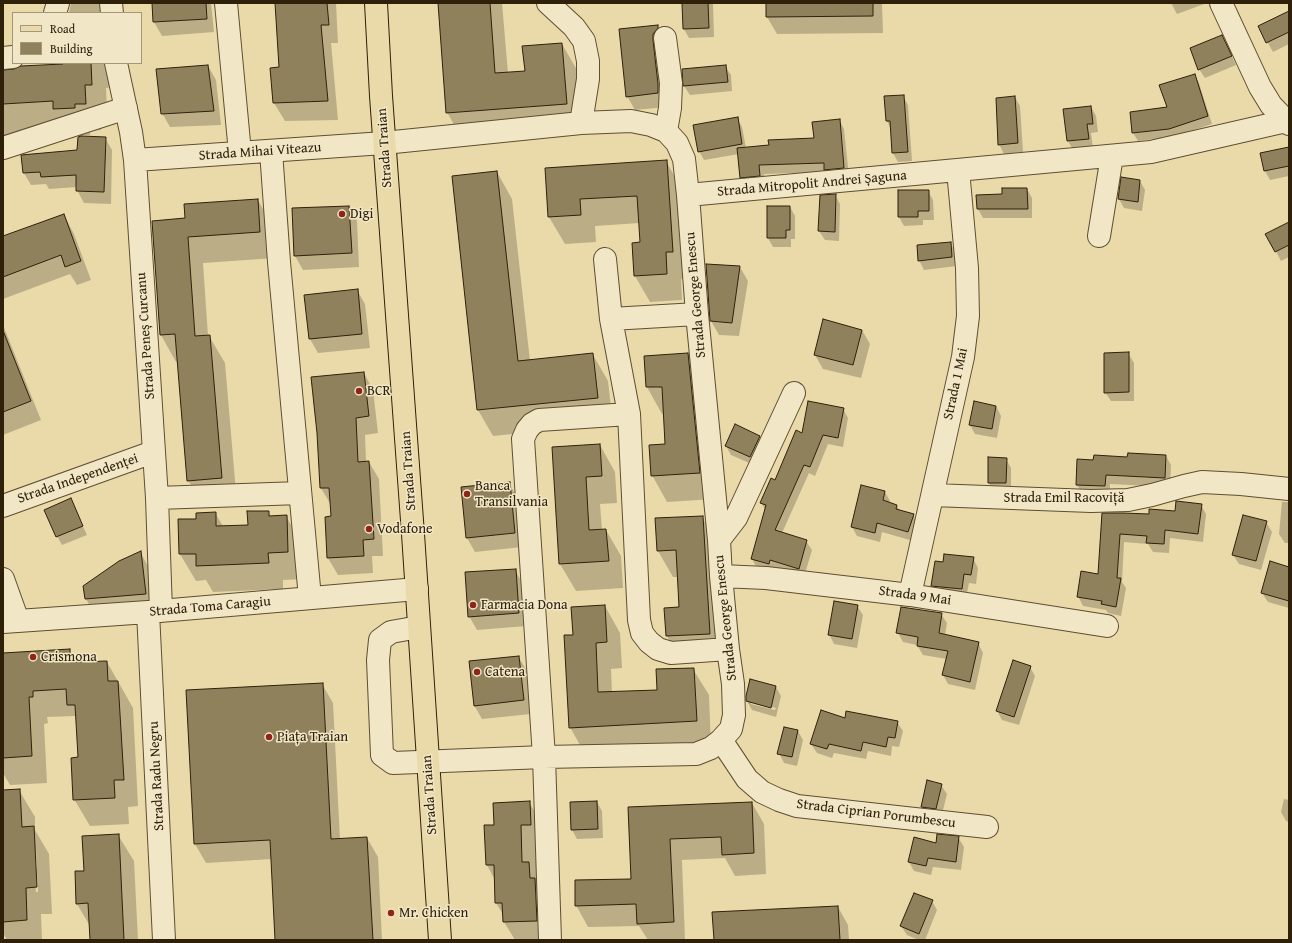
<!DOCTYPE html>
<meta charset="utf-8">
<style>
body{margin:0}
#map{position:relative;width:1292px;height:943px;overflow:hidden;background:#eadaa9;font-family:"Gentium Book Plus",serif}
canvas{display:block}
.frame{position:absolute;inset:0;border:4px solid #2f200a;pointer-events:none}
.legend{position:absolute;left:12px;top:12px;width:130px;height:52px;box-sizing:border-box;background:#f1e7c7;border:1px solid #a3977b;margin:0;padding:5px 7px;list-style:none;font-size:12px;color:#2f200a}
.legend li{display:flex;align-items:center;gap:8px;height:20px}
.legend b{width:20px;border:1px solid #a3977b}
</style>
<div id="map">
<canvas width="1292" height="943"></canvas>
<div class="frame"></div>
<ul class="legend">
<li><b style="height:5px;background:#eadaa9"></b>Road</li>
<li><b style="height:11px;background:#90815d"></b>Building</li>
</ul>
</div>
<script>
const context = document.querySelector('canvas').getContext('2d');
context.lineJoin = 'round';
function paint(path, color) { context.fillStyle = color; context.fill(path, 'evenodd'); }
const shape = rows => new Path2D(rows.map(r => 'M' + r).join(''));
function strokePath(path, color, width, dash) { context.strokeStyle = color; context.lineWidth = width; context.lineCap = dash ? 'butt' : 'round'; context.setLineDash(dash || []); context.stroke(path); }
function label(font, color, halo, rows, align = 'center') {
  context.font = font + ' "Gentium Book Plus",serif'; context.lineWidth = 3; context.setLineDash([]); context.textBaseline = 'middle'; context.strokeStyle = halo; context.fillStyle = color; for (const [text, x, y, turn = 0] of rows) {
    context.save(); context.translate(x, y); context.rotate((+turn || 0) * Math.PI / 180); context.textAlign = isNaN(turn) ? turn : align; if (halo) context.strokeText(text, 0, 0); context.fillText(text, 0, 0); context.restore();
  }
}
paint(shape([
 [71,3,99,3,105,13,69,13],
 [153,3,211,3,214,32,162,36,154,22],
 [276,3,336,3,338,43,331,43,338,120,285,121,274,103,280,67],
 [439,3,502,3,508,73,526,72,562,44,577,70,582,130,462,139,447,112],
 [683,3,713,3,714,37,689,38,684,29],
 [767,3,882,3,883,33,777,34,767,17],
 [1171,3,1207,3,1177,14],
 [1289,16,1289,44,1273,52,1259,27],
 [657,26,665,40,666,107,635,110,627,96,620,30],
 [1227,45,1236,65,1205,78,1199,69],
 [64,63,115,63,117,87,106,88,107,111,100,112,101,130,90,131,90,135,3,136,3,71,64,65],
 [208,66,216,80,221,125,170,127,162,113],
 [725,66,731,75,732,91,690,95,684,86,683,70],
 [1194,75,1199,83,1212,124,1173,137,1138,141,1133,133,1168,108],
 [903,96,908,105,912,161,898,162,893,153,891,129,887,121,885,97],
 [1015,97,1020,106,1023,152,1004,154,999,144],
 [1091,107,1096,116,1098,132,1091,133,1093,148,1073,150,1068,141,1065,110],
 [737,118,742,127,746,148,815,139,839,120,844,129,849,177,826,172,764,174,765,185,746,186,740,177,739,154,704,160,699,151],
 [105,138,112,150,111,204,84,203,77,190,77,187,49,189,46,184,31,185,24,173,78,151],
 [1289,148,1289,176,1270,180,1265,171],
 [666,161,681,188,687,278,681,279,682,300,650,302,635,276,641,243,640,223,595,226,596,242,565,244,549,217,546,169],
 [497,172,512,199,530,361,593,355,608,381,613,424,493,436,478,410],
 [1122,178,1140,181,1145,190,1142,211,1124,208,1119,199],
 [1027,189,1032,198,1032,218,983,218,978,209,1003,195],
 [928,191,933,200,934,220,923,220,923,225,904,226,899,217],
 [835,195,840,204,839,241,825,240,819,231],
 [258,200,273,227,275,258,203,263,208,336,209,336,225,363,237,504,204,507,188,480,178,362,176,362,161,335,153,221,186,219],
 [349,207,357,221,359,267,303,270,295,256],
 [790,207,795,216,795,239,791,239,791,247,773,247,768,238],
 [64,215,74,234,91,280,77,285,70,274,3,299,3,237],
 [1289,226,1289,257,1281,261,1267,234],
 [950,243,956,252,957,266,924,270,919,260],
 [707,266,740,267,748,281,739,336,719,335,711,321],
 [357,290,365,304,370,348,318,353,310,339,306,295],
 [3,325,41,420,3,435],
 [862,330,870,344,861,378,823,369,815,355],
 [1128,353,1134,363,1134,401,1111,401,1105,392],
 [688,354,703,381,715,499,667,502,652,475,666,445,664,414,662,414,647,387,645,356],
 [364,373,373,390,378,433,365,435,366,462,369,462,379,479,383,556,372,556,373,573,338,575,328,558,326,517,332,517,331,505,321,488,318,433],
 [996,406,1001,416,997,438,975,434,970,425],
 [843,409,848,418,843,447,828,444,815,476,809,473,782,533,806,541,812,550,804,577,757,568,752,559,766,511,761,503,775,481,803,434],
 [760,436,765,446,756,466,731,455,726,446],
 [600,445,615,472,617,503,600,504,602,530,606,530,621,556,623,588,576,591,560,564,553,448],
 [1166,456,1171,465,1170,487,1110,484,1110,495,1083,494,1077,485,1094,461],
 [1006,459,1011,468,1011,492,994,492,989,483],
 [509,483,517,497,522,547,475,552,467,538],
 [885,492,890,501,889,503,897,506,900,511,913,514,918,524,913,541,882,532,880,542,857,536,852,527],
 [71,500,87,535,62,545,57,536],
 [1282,502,1289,502,1289,543,1285,543,1279,534],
 [1201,505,1206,514,1203,542,1170,538,1169,553,1153,552,1148,544,1124,542,1122,582,1126,588,1121,616,1108,613,1106,610,1083,606,1078,596,1099,575,1102,514,1150,515,1175,512],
 [268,512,271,517,286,516,301,543,303,579,283,580,283,589,213,592,206,580,196,581,180,554,197,520,215,513,223,526,249,526],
 [702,517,717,543,725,660,682,663,667,636,680,608,679,577,673,577,658,551],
 [1266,522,1272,532,1261,570,1239,564,1233,555],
 [140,552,148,566,153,608,94,613,86,599,84,587],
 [973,558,978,568,976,584,969,583,966,598,938,595,932,586,944,563],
 [1289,568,1289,608,1268,602,1262,593],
 [515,570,523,584,527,626,477,630,469,616],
 [605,606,620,633,622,668,611,669,612,693,658,691,693,669,709,695,711,747,585,754,570,727,574,636],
 [857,606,863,615,857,648,834,644,829,634],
 [941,614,947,623,945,635,978,643,983,653,975,690,948,684,943,675,947,659,923,655,917,645,903,642,898,633],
 [69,650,76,663,107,662,133,708,138,806,128,807,129,824,90,826,74,799,79,758,77,720,75,716,47,717,48,723,44,724,47,783,10,785,3,773,3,654],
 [519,658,527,671,531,714,482,719,474,705],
 [1030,667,1035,676,1019,725,1002,720,997,711],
 [751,681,776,687,781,696,776,717,752,710,747,701],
 [751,702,776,708,775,710,751,704],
 [322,684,333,703,340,839,367,838,378,857,382,940,276,940,272,859,206,863,195,844],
 [846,719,897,722,903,731,899,747,892,746,891,756,868,751,866,759,834,753,832,758,817,753,811,744],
 [785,728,798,731,803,740,797,766,784,763,779,753],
 [941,785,947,794,941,818,927,816,922,807],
 [19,790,35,817,35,830,49,854,52,914,41,914,42,940,7,940,3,933,3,791],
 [34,848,36,850,38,892,36,892],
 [1284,799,1289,800,1289,822,1286,821,1281,812],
 [529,802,545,829,545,851,536,852,537,877,544,890,551,940,515,940,504,922,504,916,496,903,495,880,487,865,485,826,495,826],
 [597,802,602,811,603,838,577,839,572,830],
 [752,803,764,824,766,874,735,876,725,858,682,860,685,940,648,940,639,926,588,927,576,905,632,880,629,808],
 [118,835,134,861,138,940,91,940,90,926,77,904,85,872],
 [958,837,964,847,961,870,933,867,931,875,914,871,909,862,936,844],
 [932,901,937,910,925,940,919,940,907,935,901,926],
 [838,907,848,925,849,940,715,940]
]), '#0003');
const building = shape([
 [152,3,206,3,207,19,153,22,152,3],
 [275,3,327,3,329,25,321,25,328,101,273,103,270,68,279,67,275,3],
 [438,3,490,3,495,73,525,71,522,46,562,43,567,104,446,113,438,3],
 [682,3,708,3,709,28,683,29,682,3],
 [766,3,873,3,873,16,766,17,766,3],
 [1289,11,1289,32,1266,43,1258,26,1289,11],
 [658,25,658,28,653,34,653,40,658,84,658,93,626,97,619,29,658,25],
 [1222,35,1232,56,1198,70,1190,48,1222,35],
 [63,63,91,63,92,85,85,85,86,104,75,104,75,108,53,109,53,101,3,104,3,70,14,69,21,66,63,64,63,63],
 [208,65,214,111,161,114,156,69,208,65],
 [726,65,728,82,683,86,682,69,726,65],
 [1195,74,1208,116,1169,129,1132,133,1130,112,1167,107,1159,85,1195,74],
 [904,95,908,152,892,153,890,121,886,121,884,96,904,95],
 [1015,96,1018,143,998,145,996,98,1015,96],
 [1091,106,1093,124,1087,124,1089,139,1067,141,1063,109,1091,106],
 [738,117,742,144,698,152,693,125,738,117],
 [840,119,844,168,824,170,824,163,759,165,760,176,740,178,737,148,769,145,768,140,814,138,812,122,840,119],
 [81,136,106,137,104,192,76,191,76,175,41,177,40,172,23,173,21,155,77,150,78,137,81,136],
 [1289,147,1289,166,1264,171,1260,153,1289,147],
 [667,160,673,252,666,252,667,274,634,276,632,243,640,242,637,196,580,199,581,215,548,217,545,168,667,160],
 [497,171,518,361,593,353,598,398,477,410,452,176,497,171],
 [1121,177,1140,180,1138,202,1118,199,1121,177],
 [1002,188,1027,188,1028,209,977,209,976,195,1002,194,1002,188],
 [898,190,929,190,929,211,918,211,918,217,898,217,898,190],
 [836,194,835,232,818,231,820,195,836,194],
 [258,199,260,232,188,237,195,336,210,335,222,478,187,481,175,334,160,335,152,221,185,218,184,204,258,199],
 [349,206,352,253,294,256,292,208,349,206],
 [767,206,790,206,790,230,786,230,786,238,767,238,767,206],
 [64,214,81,261,65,267,61,255,3,277,3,236,64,214],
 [1289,222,1289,245,1275,252,1265,234,1289,222],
 [951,242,952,257,918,261,917,245,951,242],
 [706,264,740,266,732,323,710,321,706,264],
 [358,289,362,334,309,339,304,295,358,289],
 [823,319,862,330,853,365,814,355,823,319],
 [4,333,31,401,3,412,3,334,4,333],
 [1129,352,1129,392,1104,393,1104,353,1129,352],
 [688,353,700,473,651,476,649,445,665,444,662,387,646,387,644,356,688,353],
 [364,372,369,416,356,418,358,462,369,461,374,539,363,540,364,556,327,558,325,517,331,516,329,488,320,488,317,433,311,377,364,372],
 [808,401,844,408,838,438,823,435,810,467,804,465,775,530,807,540,799,569,770,560,769,564,751,559,766,505,760,503,771,478,775,480,796,430,802,433,808,401],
 [974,401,996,406,992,429,969,425,974,401],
 [735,424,760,436,750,457,725,446,735,424],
 [600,444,602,476,586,477,589,530,606,529,609,561,559,564,552,447,600,444],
 [1128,453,1166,455,1165,478,1106,475,1105,486,1076,485,1077,459,1093,460,1094,455,1127,457,1128,453],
 [988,457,1007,458,1006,483,988,483,988,457],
 [510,482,515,533,466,538,461,487,510,482],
 [861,485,885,491,883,500,897,505,896,509,914,514,908,532,877,523,875,533,851,527,861,485],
 [71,498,83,526,56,537,44,510,71,498],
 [1176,501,1202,504,1198,534,1165,530,1164,544,1146,543,1147,536,1120,534,1117,578,1121,578,1116,607,1101,604,1102,601,1077,597,1081,571,1098,574,1102,513,1123,513,1149,514,1149,509,1175,511,1176,501],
 [247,511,269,511,269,516,287,515,288,552,268,553,269,563,196,566,196,554,179,554,178,519,196,519,196,513,216,512,216,526,248,525,247,511],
 [1243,515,1267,521,1256,561,1232,555,1243,515],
 [703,516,710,634,666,636,664,608,679,607,676,550,657,551,655,518,703,516],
 [141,551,146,594,85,599,83,586,119,561,141,551],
 [944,554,974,557,971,575,964,574,962,589,931,586,935,561,943,562,944,554],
 [1270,561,1289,567,1289,601,1261,593,1270,561],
 [516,569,519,613,468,617,465,572,516,569],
 [834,601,858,605,852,639,828,635,834,601],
 [605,605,607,642,596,643,598,692,657,690,656,669,694,668,697,721,569,728,564,635,573,635,571,607,605,605],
 [901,607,942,613,939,633,979,642,970,682,942,675,948,651,917,646,918,637,896,633,901,607],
 [70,649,70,662,107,661,108,681,118,681,124,780,114,780,115,798,73,800,71,758,78,757,75,705,67,705,66,689,33,691,33,697,29,697,32,756,3,758,3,653,70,649],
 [519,656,524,700,474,706,469,661,519,656],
 [1013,660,1031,666,1014,717,996,711,1013,660],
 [750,679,776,686,771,708,746,701,746,696,750,679],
 [323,683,331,839,367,837,373,940,275,940,270,840,194,844,186,690,323,683],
 [821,710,845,718,846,711,898,721,895,738,888,737,886,747,863,742,861,751,829,744,827,749,810,744,821,710],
 [784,727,798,730,792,757,777,754,784,727],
 [927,780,942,784,936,809,921,807,927,780],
 [20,789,22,827,34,826,37,887,26,888,27,920,3,922,3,790,20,789],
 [530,801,531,825,521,825,522,862,529,862,530,878,535,878,537,921,503,922,502,903,495,903,494,865,486,865,484,825,494,825,493,803,530,801],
 [597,801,598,829,571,830,570,802,597,801],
 [752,802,754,853,722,855,721,837,670,839,674,922,637,924,636,904,575,906,575,880,631,879,628,807,752,802],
 [119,834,124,940,90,940,88,903,76,904,75,871,84,871,82,836,119,834],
 [937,834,959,836,956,862,928,858,926,866,908,862,914,837,936,843,937,834],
 [914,893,933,900,919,934,900,926,914,893],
 [838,906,840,940,714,940,712,912,838,906]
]);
paint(building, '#90815d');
strokePath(building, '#2f200a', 1);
const minor = shape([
 [111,3,112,13],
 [226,3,240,153],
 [548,3,574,27,584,41,588,61,588,79,581,123],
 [1221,3,1260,87,1271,105,1289,124],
 [55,13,58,3],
 [665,38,671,83,670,108,666,131],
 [3,58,13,57],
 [116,63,131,132,135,160,157,498,161,611],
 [3,148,126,108],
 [271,151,279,262,310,598],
 [135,160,384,143,581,123,631,121,651,125,666,131,677,143,684,159,688,195,697,314,719,540,721,576,728,649,733,684,734,715,731,729,721,740,711,748,696,754,544,757,393,763,382,755,378,660,380,640,391,632,419,627],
 [688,195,1151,152,1286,121],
 [1099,236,1112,156],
 [605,259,611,319,629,414,639,620,642,633,649,642,658,649,671,653,728,649],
 [611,319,697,314],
 [933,495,1091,501,1128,500,1152,495,1184,486,1202,482,1241,484,1289,489],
 [157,498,300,493],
 [3,506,153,452],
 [719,540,736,518,794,393],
 [721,576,766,578,910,595,1107,626],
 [3,579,18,621],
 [910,595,963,357,968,316,967,268,958,170],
 [148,612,164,940],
 [3,622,148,612,417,589],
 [721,740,747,779,762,792,779,800,797,806,987,827],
 [550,940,544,757,523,439,527,430,532,424,539,420,629,414]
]);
const major = shape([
 [376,3,381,96,413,534,440,940]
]);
strokePath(minor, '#5e4e32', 24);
strokePath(major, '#2f200a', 24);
strokePath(minor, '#f1e7c7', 22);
strokePath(major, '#eadaa9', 22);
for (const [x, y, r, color] of [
 [342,214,4,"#8f2418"],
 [359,391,4,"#8f2418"],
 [467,494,4,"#8f2418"],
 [369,529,4,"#8f2418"],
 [473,605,4,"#8f2418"],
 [33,657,4,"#8f2418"],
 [477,672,4,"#8f2418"],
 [269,737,4,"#8f2418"],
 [391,913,4,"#8f2418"]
]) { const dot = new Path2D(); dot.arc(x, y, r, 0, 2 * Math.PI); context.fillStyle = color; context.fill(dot); strokePath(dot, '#f1e7c7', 1.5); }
label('14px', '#2f200a', '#f1e7c7', [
 ["Strada Traian",385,148,-94],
 ["Strada Mihai Viteazu",260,152,-4],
 ["Strada Mitropolit Andrei Șaguna",812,184,-5],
 ["Strada George Enescu",696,295,-95],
 ["Strada Peneș Curcanu",146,336,-94],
 ["Strada 1 Mai",956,384,-78],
 ["Strada Traian",409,471,-94],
 ["Strada Independenței",78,479,-19],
 ["Strada Emil Racoviță",1064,498],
 ["Strada 9 Mai",915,596,8],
 ["Strada Toma Caragiu",210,607,-5],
 ["Strada George Enescu",726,618,-96],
 ["Strada Radu Negru",157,776,-93],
 ["Strada Traian",430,795,-94],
 ["Strada Ciprian Porumbescu",876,814,7]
]);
label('14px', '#2f200a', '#f1e7c7', [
 ["Digi",350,214],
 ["BCR",367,391],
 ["Banca",475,486],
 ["Transilvania",475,502],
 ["Vodafone",377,529],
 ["Farmacia Dona",481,605],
 ["Crismona",41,657],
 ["Catena",485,672],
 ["Piața Traian",277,737],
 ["Mr. Chicken",399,913]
], 'left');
</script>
